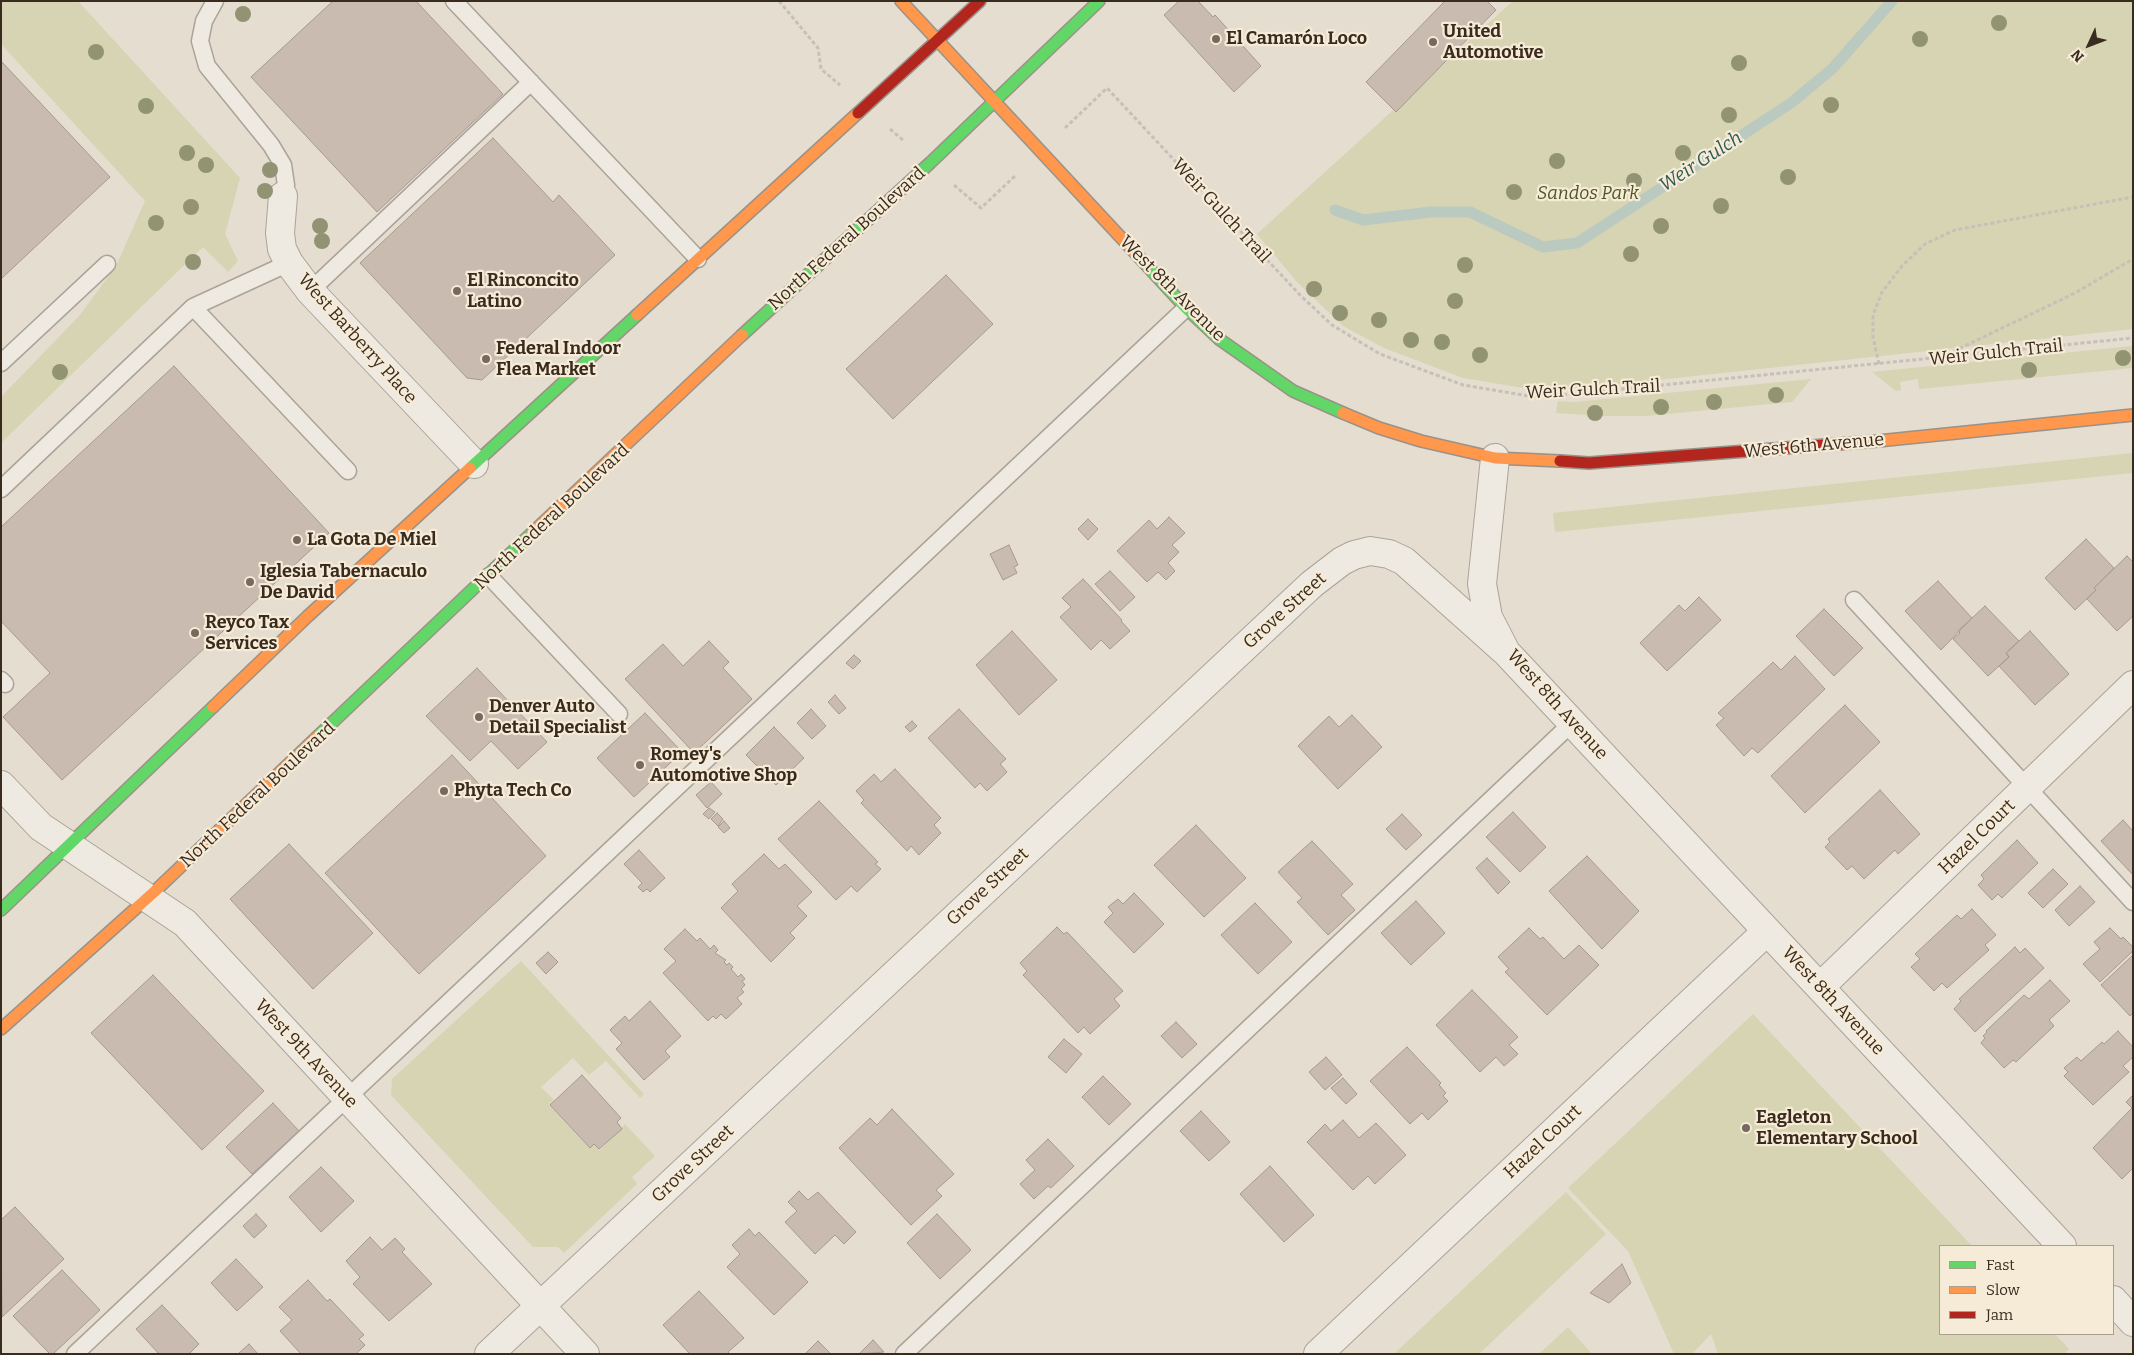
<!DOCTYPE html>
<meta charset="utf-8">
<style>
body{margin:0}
#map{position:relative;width:2134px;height:1355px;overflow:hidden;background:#e5ddcf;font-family:Bitter,serif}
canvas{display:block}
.frame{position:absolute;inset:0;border:2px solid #3a2b1f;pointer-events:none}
.legend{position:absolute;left:1939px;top:1245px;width:175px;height:90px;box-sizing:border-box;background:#f6ebd6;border:1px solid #ab9e8d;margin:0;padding:6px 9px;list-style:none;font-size:15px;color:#3a2b1f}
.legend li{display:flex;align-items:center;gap:10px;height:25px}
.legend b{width:25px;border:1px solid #ab9e8d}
.north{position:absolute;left:2064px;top:20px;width:50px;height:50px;-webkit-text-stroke:4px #f6ebd6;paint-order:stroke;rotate:227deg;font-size:14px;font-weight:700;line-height:20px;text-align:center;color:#3a2b1f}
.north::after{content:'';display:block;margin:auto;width:18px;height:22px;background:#3a2b1f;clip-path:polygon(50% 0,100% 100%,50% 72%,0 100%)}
</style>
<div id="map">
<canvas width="2134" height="1355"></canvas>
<div class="frame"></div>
<ul class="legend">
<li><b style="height:6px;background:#63d668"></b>Fast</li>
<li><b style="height:6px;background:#ff974d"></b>Slow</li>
<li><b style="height:6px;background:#b3261e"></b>Jam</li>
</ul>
<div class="north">N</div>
</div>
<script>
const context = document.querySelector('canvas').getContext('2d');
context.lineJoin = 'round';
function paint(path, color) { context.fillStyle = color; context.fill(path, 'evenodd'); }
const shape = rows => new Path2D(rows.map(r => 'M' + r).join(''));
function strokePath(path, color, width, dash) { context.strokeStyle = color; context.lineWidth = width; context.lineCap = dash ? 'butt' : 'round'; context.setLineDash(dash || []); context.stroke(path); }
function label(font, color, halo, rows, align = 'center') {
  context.font = font + ' Bitter,serif'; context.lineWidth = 4.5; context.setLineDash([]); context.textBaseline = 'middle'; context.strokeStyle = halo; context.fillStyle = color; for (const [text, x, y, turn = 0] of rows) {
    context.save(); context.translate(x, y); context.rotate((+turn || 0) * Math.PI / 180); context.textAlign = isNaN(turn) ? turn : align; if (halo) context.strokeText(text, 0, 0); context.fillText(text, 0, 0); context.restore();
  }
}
paint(shape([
 [1,1,78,1,240,178,225,234,238,261,228,272,203,247,1,443,1,397,80,315,116,266,145,201,1,44],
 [1513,1,2133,1,2133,329,1592,387,1530,389,1463,378,1384,348,1343,326,1297,282,1257,234],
 [2133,346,2133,368,1919,389,1918,379,1900,382,1901,390,1896,391,1872,372],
 [1811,379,1792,402,1646,416,1603,416,1556,413,1558,401,1574,402],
 [2133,453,2133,473,1555,532,1553,513],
 [521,961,644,1094,640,1098,606,1061,589,1075,573,1058,541,1087,554,1100,549,1105,589,1148,594,1145,600,1150,625,1124,655,1156,632,1177,637,1184,564,1253,558,1247,533,1247,391,1095,392,1079],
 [1753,1014,1972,1246,1940,1246,1940,1334,2055,1334,2069,1349,2064,1354,1718,1354,1711,1334,1692,1354,1674,1354,1628,1251,1568,1188],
 [1566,1192,1606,1234,1479,1354,1394,1354],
 [1568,1327,1592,1354,1539,1354]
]), '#d6d4b2');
strokePath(shape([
 [1335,210,1363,220,1431,212,1470,212,1543,247,1577,243,1791,103,1833,68,1892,1]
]), '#bacac0', 11);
const building = shape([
 [333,1,416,1,503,94,377,212,251,77,333,1],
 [1179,1,1198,1,1213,17,1215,15,1261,66,1234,92,1164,15,1179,1],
 [1445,1,1487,1,1496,10,1396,112,1366,82,1445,1],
 [1,61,110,177,1,279,1,61],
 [493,138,553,202,559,195,615,255,482,380,467,378,360,263,493,138],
 [946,275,993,324,893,419,846,369,946,275],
 [174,366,329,533,62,780,3,717,50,673,1,621,1,527,174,366],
 [1169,517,1185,533,1172,545,1179,552,1168,563,1175,571,1166,580,1158,572,1147,582,1117,551,1149,520,1157,529,1169,517],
 [1088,519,1098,529,1088,540,1078,529,1088,519],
 [2086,539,2114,568,2094,588,2096,590,2075,610,2045,578,2086,539],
 [1009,545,1018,565,1014,567,1017,573,1003,580,990,554,1009,545],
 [2127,556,2133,562,2133,616,2117,631,2087,599,2096,590,2094,588,2127,556],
 [1110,571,1135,597,1120,611,1095,584,1110,571],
 [1083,579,1122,620,1121,621,1130,631,1110,649,1101,640,1091,650,1060,617,1071,607,1062,598,1083,579],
 [1938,581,1972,618,1941,650,1905,611,1938,581],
 [1699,597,1721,620,1667,671,1640,643,1679,605,1685,611,1699,597],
 [1985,606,2019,641,2006,653,2009,657,1988,676,1953,639,1960,633,1958,631,1985,606],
 [1824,609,1863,648,1834,676,1796,636,1824,609],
 [1012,631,1057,680,1019,715,976,665,1012,631],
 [2030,631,2069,674,2035,705,1999,666,2009,657,2006,653,2030,631],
 [709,641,729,662,723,668,752,699,694,753,625,679,663,644,683,666,709,641],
 [854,655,861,661,853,669,846,663,854,655],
 [1795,656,1825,689,1758,753,1752,748,1744,756,1716,725,1724,718,1718,713,1773,662,1781,670,1795,656],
 [477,668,547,742,518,769,491,741,470,761,426,716,477,668],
 [835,695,846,708,839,714,828,702,835,695],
 [1845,705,1880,742,1805,813,1771,776,1845,705],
 [811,709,826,726,812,739,797,723,811,709],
 [959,709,1006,759,1000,764,1007,772,987,791,980,783,975,788,928,738,959,709],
 [645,713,682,752,634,797,597,758,645,713],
 [1352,715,1382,747,1338,789,1298,746,1329,716,1339,727,1352,715],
 [912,721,917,726,910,732,905,727,912,721],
 [774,727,804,758,776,785,746,755,774,727],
 [452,755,546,856,419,974,325,873,452,755],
 [895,769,941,818,934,825,941,833,919,855,911,846,907,851,861,803,864,800,856,791,874,774,881,782,895,769],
 [711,782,722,794,707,808,696,795,711,782],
 [1880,790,1920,834,1898,854,1895,850,1864,879,1852,866,1847,870,1825,847,1830,842,1828,839,1880,790],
 [819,801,878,862,875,864,881,869,857,892,851,886,836,900,778,839,819,801],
 [709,808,715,812,709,819,703,814,709,808],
 [1513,812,1546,847,1520,872,1486,837,1513,812],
 [717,813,723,819,718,826,711,819,717,813],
 [1402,814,1422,835,1406,850,1386,829,1402,814],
 [2123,820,2133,831,2133,875,2101,841,2123,820],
 [724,821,730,828,724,833,718,827,724,821],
 [1196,825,1246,878,1204,917,1154,865,1196,825],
 [2017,840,2038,863,2002,898,1998,894,1992,900,1978,885,1984,879,1981,875,2017,840],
 [1312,841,1353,884,1341,895,1355,910,1328,935,1297,902,1302,898,1278,872,1312,841],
 [289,844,373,933,313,989,230,899,289,844],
 [639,850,665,878,650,892,647,889,643,892,638,887,642,883,624,864,639,850],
 [764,854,779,869,785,864,812,892,797,906,807,916,790,933,795,938,771,962,721,908,738,891,732,884,764,854],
 [1587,856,1639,911,1602,949,1549,891,1587,856],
 [1487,858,1510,882,1498,894,1476,868,1487,858],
 [2053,869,2068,884,2043,908,2028,893,2053,869],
 [2080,886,2095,902,2069,926,2055,910,2080,886],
 [1134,893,1164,924,1134,953,1104,922,1113,913,1108,907,1118,899,1123,904,1134,893],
 [1416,901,1445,933,1411,965,1381,933,1416,901],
 [1255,903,1292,942,1258,974,1221,935,1255,903],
 [1972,909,1996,935,1985,945,1989,950,1947,988,1942,983,1934,991,1911,967,1920,959,1915,954,1957,915,1961,919,1972,909],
 [1057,927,1064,934,1067,932,1123,991,1114,999,1120,1006,1090,1034,1084,1027,1078,1033,1023,975,1027,971,1020,963,1057,927],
 [1529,928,1540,939,1543,937,1564,959,1579,945,1599,965,1547,1015,1505,972,1509,969,1498,957,1529,928],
 [2110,928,2121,939,2123,937,2133,947,2133,951,2100,982,2083,964,2100,949,2094,942,2110,928],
 [685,929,697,941,700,938,710,949,714,945,718,950,715,953,726,960,724,962,727,965,729,963,733,967,731,969,738,977,741,974,745,979,742,981,745,985,741,989,744,992,737,998,742,1004,726,1019,721,1014,716,1019,713,1016,708,1021,663,973,676,961,664,949,685,929],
 [2015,947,2020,953,2025,948,2044,968,1975,1032,1954,1009,1961,1001,1959,999,2015,947],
 [548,952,558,962,546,974,536,963,548,952],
 [2133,955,2133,1013,2130,1016,2101,985,2133,955],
 [153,975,264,1091,202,1150,91,1033,153,975],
 [2050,980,2070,1001,2049,1020,2054,1026,2016,1062,2013,1060,2004,1068,1981,1043,1985,1038,1983,1036,1987,1032,1986,1031,2024,995,2029,999,2050,980],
 [1472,990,1518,1037,1509,1045,1518,1054,1504,1066,1496,1057,1480,1072,1436,1025,1472,990],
 [650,1001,681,1036,665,1051,670,1057,644,1080,616,1049,622,1043,610,1030,625,1016,629,1021,650,1001],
 [1176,1022,1197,1044,1182,1058,1161,1036,1176,1022],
 [2118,1031,2133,1047,2133,1057,2123,1066,2129,1072,2093,1105,2064,1076,2068,1072,2064,1068,2077,1057,2081,1061,2102,1042,2104,1044,2118,1031],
 [1064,1039,1082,1054,1066,1073,1048,1057,1064,1039],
 [1407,1047,1441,1083,1439,1085,1446,1093,1443,1096,1448,1101,1428,1120,1422,1113,1410,1124,1370,1081,1407,1047],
 [1326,1057,1342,1075,1325,1090,1309,1072,1326,1057],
 [582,1075,621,1118,617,1122,622,1129,599,1149,594,1144,590,1148,550,1105,582,1075],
 [1103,1076,1131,1104,1109,1125,1082,1097,1103,1076],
 [1343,1078,1357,1094,1346,1104,1331,1088,1343,1078],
 [2133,1095,2133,1168,2122,1179,2093,1148,2132,1108,2126,1102,2133,1095],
 [273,1103,299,1131,252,1174,226,1147,273,1103],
 [892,1109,954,1174,936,1190,942,1196,911,1225,839,1148,870,1118,877,1125,892,1109],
 [1201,1111,1230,1142,1209,1161,1180,1131,1201,1111],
 [1343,1120,1359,1138,1376,1123,1406,1155,1375,1184,1368,1176,1353,1190,1307,1142,1325,1124,1331,1131,1343,1120],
 [1048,1139,1074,1166,1051,1188,1048,1186,1034,1199,1020,1184,1035,1170,1026,1160,1048,1139],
 [1270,1166,1314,1215,1284,1242,1240,1194,1270,1166],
 [321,1167,354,1201,321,1232,289,1197,321,1167],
 [799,1191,808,1200,818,1192,856,1232,844,1244,835,1235,815,1254,785,1222,797,1211,788,1202,799,1191],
 [15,1207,64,1259,2,1317,1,1220,15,1207],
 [256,1214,267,1226,254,1238,243,1226,256,1214],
 [937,1214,971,1250,940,1279,907,1243,937,1214],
 [749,1229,755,1236,759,1232,808,1282,774,1315,727,1267,740,1254,732,1245,749,1229],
 [370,1237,382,1250,395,1238,405,1249,402,1252,432,1284,389,1321,353,1284,360,1277,346,1261,370,1237],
 [236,1259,263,1287,237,1311,211,1283,236,1259],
 [1622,1264,1631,1283,1609,1303,1590,1293,1622,1264],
 [62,1270,100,1310,53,1354,50,1354,13,1316,62,1270],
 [308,1280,327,1301,330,1299,364,1335,359,1339,365,1345,356,1354,301,1354,280,1331,292,1320,279,1307,308,1280],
 [699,1291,744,1338,728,1352,730,1354,690,1354,663,1325,699,1291],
 [162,1305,199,1344,189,1354,159,1354,136,1329,162,1305],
 [873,1340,884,1352,861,1354,860,1353,873,1340],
 [818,1341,831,1354,805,1354,818,1341],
 [249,1344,258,1354,238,1354,249,1344]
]);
paint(building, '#c9bbb0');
strokePath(building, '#a6998e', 1);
const lane = shape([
 [215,1,204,21,200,41,207,66,271,145,283,165,286,185,283,196],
 [454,1,698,259],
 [310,291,531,82],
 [193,307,289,263],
 [1,363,107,264],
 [1,489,193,307,348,471],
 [489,576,619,714],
 [1854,600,2133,902],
 [1,680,5,684],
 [75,1354,1186,308],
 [904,1354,1572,723]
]);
const street = shape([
 [283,196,280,233,282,249,289,263,310,291,474,464],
 [1495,458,1482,584,1488,617,1506,652,2062,1246],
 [1,785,41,827,185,923,585,1354],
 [1820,987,2133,685],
 [2113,1300,2133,1322],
 [489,1354,1312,584,1342,561,1354,555,1370,551,1389,554,1404,561,1506,652],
 [1318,1354,1767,931]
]);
const fast = shape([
 [1139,257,1186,308,1219,339,1293,391,1343,413],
 [742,335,930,163,1099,1],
 [470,468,637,315],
 [317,737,532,533],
 [1,910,213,707]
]);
const slow = shape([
 [901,1,1139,257],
 [637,315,858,113],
 [1343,413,1379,428,1421,441,1495,458,1560,461],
 [1878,441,2133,415],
 [532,533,742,335],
 [213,707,308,616,470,468],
 [1,1029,153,893,317,737]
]);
const jam = shape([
 [858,113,980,1],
 [1560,461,1589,463,1878,441]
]);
strokePath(lane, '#aba398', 19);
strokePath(street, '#aba398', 30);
strokePath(fast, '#9a9288', 14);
strokePath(slow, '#9a9288', 14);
strokePath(jam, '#9a9288', 14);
strokePath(shape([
 [779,1,818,48,821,69,840,85],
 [1065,128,1107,88,1300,295,1332,325,1380,354,1463,385,1529,396,1552,396,2133,338],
 [890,129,904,141],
 [954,185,981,208,1016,175],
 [1942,357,2075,293,2133,259],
 [1879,364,1873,337,1873,315,1882,292,1902,266,1925,244,1955,230,2133,197]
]), '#c6c0b8', 3, [4, 2.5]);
strokePath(lane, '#eee9e1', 16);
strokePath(street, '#eee9e1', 28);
strokePath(fast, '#63d668', 11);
strokePath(slow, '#ff974d', 11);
strokePath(jam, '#b3261e', 11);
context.fillStyle = '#919372';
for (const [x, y] of [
 [243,14],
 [1999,23],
 [1920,39],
 [96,52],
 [1739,63],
 [1831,105],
 [146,106],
 [1729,115],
 [187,153],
 [1683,153],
 [1557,161],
 [206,165],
 [270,170],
 [1788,177],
 [1634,181],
 [265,191],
 [1514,192],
 [1721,206],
 [191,207],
 [156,223],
 [320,226],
 [1661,226],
 [322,241],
 [1631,254],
 [193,262],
 [1465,265],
 [1314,289],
 [1455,301],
 [1340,313],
 [1379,320],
 [1411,340],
 [1442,342],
 [1480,355],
 [2123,358],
 [2029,370],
 [60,372],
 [1776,395],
 [1714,402],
 [1661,407],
 [1595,413]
]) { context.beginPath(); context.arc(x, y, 8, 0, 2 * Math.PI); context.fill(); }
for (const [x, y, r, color] of [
 [1216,39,5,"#76695d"],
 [1433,42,5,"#76695d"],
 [457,291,5,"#76695d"],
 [486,359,5,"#76695d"],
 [297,540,5,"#76695d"],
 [250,582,5,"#76695d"],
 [195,633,5,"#76695d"],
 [479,717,5,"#76695d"],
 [640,765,5,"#76695d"],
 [444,791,5,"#76695d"],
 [1746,1128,5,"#76695d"]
]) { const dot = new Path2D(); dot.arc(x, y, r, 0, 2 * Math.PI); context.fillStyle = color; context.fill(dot); strokePath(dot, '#f6ebd6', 2); }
label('bold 18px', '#3a2b1f', '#f6ebd6', [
 ["United",1443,32],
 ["Automotive",1443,53],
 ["El Camarón Loco",1226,39],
 ["El Rinconcito",467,281],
 ["Latino",467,302],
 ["Federal Indoor",496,349],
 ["Flea Market",496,370],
 ["La Gota De Miel",307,540],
 ["Iglesia Tabernaculo",260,572],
 ["De David",260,593],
 ["Reyco Tax",205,623],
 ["Services",205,644],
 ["Denver Auto",489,707],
 ["Detail Specialist",489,728],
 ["Romey's",650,755],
 ["Automotive Shop",650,776],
 ["Phyta Tech Co",454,791],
 ["Eagleton",1756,1118],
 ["Elementary School",1756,1139]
], 'left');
label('italic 18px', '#4d5626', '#f6ebd6', [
 ["Sandos Park",1588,194]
]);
label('18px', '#3a2b1f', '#f6ebd6', [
 ["Weir Gulch Trail",1221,211,47],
 ["North Federal Boulevard",847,239,-42],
 ["West 8th Avenue",1172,289,45],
 ["West Barberry Place",357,339,48],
 ["Weir Gulch Trail",1996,353,-6],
 ["Weir Gulch Trail",1593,390,-3],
 ["West 6th Avenue",1814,446,-5],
 ["North Federal Boulevard",552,517,-43],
 ["Grove Street",1285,611,-42],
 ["West 8th Avenue",1557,705,48],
 ["North Federal Boulevard",258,795,-43],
 ["Hazel Court",1977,837,-44],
 ["Grove Street",988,887,-43],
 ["West 8th Avenue",1833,1001,47],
 ["West 9th Avenue",306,1054,47],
 ["Hazel Court",1543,1142,-43],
 ["Grove Street",693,1164,-43]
]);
label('italic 19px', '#2f5a54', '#f6ebd6', [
 ["Weir Gulch",1701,162,-33]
]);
</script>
